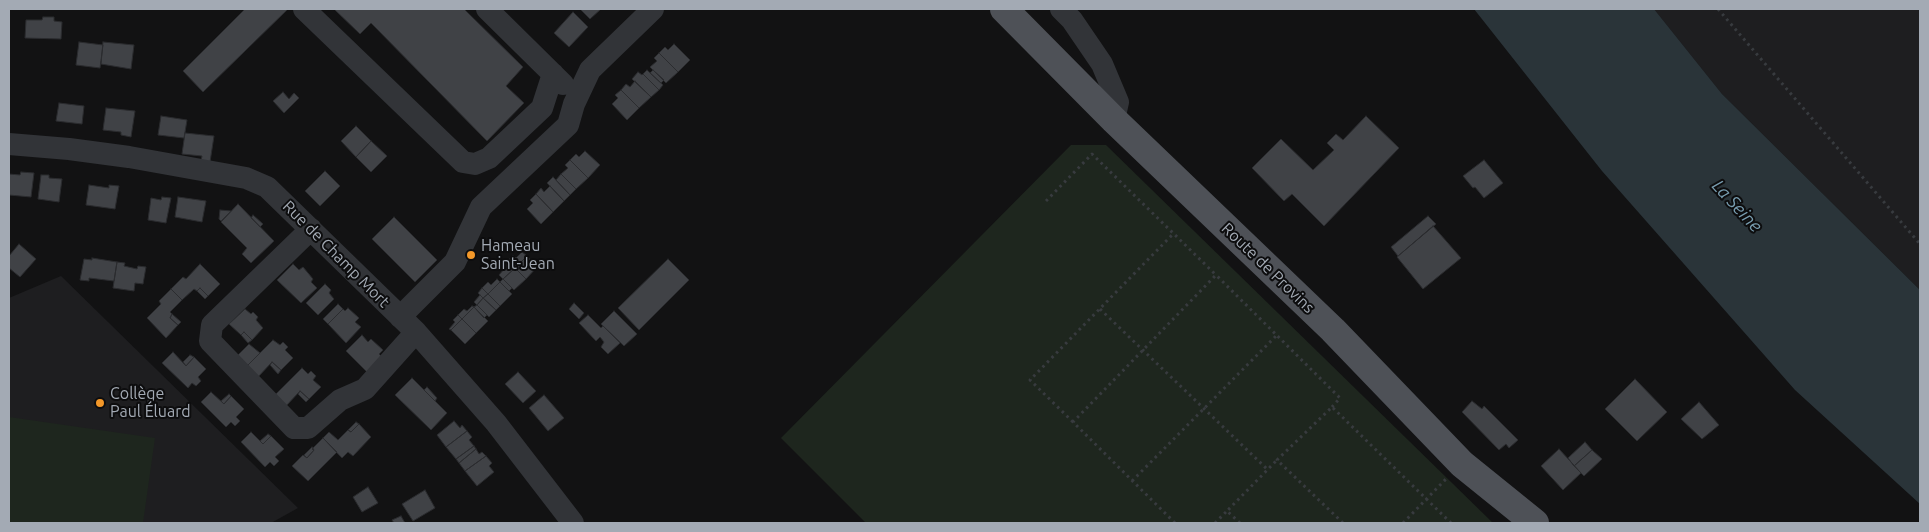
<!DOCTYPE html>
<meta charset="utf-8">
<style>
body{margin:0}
#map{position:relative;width:1929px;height:532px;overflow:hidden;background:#121213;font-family:Ubuntu,sans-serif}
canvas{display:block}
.frame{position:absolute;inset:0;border:10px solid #a3aab4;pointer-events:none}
</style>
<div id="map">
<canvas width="1929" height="532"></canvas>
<div class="frame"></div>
</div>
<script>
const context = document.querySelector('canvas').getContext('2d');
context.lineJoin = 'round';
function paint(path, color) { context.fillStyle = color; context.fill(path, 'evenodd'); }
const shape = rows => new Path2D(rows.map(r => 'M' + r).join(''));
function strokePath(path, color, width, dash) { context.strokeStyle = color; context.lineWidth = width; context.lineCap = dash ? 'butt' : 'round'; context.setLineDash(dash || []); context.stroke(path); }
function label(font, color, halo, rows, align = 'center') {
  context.font = font + ' Ubuntu,sans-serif'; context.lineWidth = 4; context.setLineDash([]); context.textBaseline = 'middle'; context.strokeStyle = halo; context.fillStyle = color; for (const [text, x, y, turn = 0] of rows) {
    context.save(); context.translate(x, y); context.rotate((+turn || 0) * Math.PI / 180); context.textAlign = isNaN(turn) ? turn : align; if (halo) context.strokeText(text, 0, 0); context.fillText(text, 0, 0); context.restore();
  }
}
paint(shape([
 [1654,9,1920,9,1920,290,1722,94],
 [61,276,298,508,271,523,9,523,9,298]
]), '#1e1e20');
paint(shape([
 [1071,145,1106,145,1493,523,866,523,781,438],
 [9,417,155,438,143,523,9,523]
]), '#1e261e');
paint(shape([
 [1474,9,1654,9,1722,94,1920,290,1920,504,1795,390,1602,171]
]), '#2a3439');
const building = shape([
 [245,9,285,9,287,10,203,92,183,71,245,9],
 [334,9,464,9,523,67,506,86,524,103,487,141,371,23,360,34,334,9],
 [580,9,601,9,590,19,580,9],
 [573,12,588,27,569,47,554,33,573,12],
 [43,17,54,17,54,21,62,22,61,39,25,38,26,20,42,20,43,17],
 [79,42,103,45,100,68,76,65,79,42],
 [103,42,134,45,131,69,101,64,103,42],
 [674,44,690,60,678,72,659,53,665,47,668,50,674,44],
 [659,53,678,72,666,83,650,67,657,61,654,58,659,53],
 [647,70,663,85,659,90,643,74,647,70],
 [653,70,664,80,661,83,650,73,653,70],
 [638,72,642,75,643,74,659,90,651,97,632,79,638,72],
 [635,81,651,97,639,108,621,90,626,84,630,87,635,81],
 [621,90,639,108,627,120,612,104,618,98,615,95,621,90],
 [283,92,289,99,294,93,299,98,284,113,273,101,283,92],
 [59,103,84,106,82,124,56,121,59,103],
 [106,108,135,111,131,137,121,135,121,132,103,130,106,108],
 [161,116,187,120,184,138,158,135,161,116],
 [1366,116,1399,148,1324,226,1292,194,1284,201,1252,168,1281,139,1313,170,1334,150,1327,143,1336,134,1343,140,1366,116],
 [356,126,371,141,356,157,341,141,356,126],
 [185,133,214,136,210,162,201,161,202,156,182,154,185,133],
 [371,141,387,156,371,172,356,157,371,141],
 [585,151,600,165,588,178,570,160,576,154,579,157,585,151],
 [570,160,588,178,576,189,561,174,568,168,565,165,570,160],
 [1484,160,1503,183,1484,198,1475,187,1473,188,1463,176,1484,160],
 [325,171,340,186,320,206,305,191,325,171],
 [21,172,34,173,31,197,9,195,9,174,20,175,21,172],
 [561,174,576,189,570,195,556,180,561,174],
 [41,175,49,175,49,178,62,179,59,202,38,199,41,175],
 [553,177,570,195,564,201,547,183,553,177],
 [89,185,109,188,109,185,119,186,115,209,86,205,89,185],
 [550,186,564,201,553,212,536,194,541,188,544,192,550,186],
 [536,194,553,212,541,224,527,209,533,203,530,200,536,194],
 [162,197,171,198,166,223,148,220,151,198,161,200,162,197],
 [178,197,206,201,202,222,175,217,178,197],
 [238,204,274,241,251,263,242,254,247,248,221,222,238,204],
 [220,210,231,211,221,221,219,219,220,210],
 [253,215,263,224,260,227,251,218,253,215],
 [1428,216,1436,224,1398,256,1391,247,1428,216],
 [394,217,437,260,415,282,372,239,394,217],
 [1433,226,1461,258,1423,289,1397,257,1433,226],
 [19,244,36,259,20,277,9,268,9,256,19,244],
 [522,252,527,256,515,268,508,261,513,255,516,258,522,252],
 [527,256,537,267,526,279,515,268,527,256],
 [92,258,117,262,114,281,89,278,89,281,80,280,84,259,92,260,92,258],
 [668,259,689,280,639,330,618,308,668,259],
 [508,261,515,268,503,279,499,275,505,268,503,266,508,261],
 [117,262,125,263,124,266,137,269,138,266,146,267,143,284,135,283,134,291,113,288,117,262],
 [200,264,220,284,208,296,200,288,197,291,194,289,182,300,171,289,183,277,186,279,200,264],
 [293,264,299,270,303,267,313,279,311,282,317,288,301,303,277,280,293,264],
 [515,268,526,279,514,290,503,279,515,268],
 [497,279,500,282,488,294,482,288,488,282,491,285,497,279],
 [503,279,512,288,509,291,500,282,503,279],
 [500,282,512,294,500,306,488,294,500,282],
 [325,284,331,290,329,293,334,299,318,315,306,303,325,284],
 [200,288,208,296,205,299,197,291,200,288],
 [482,288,488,294,483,298,478,293,482,288],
 [171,289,182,300,170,312,172,314,170,318,178,325,166,338,147,318,161,304,159,301,171,289],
 [488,294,500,306,496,310,483,298,488,294],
 [480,295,483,298,477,305,474,302,480,295],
 [483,298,496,310,489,317,477,305,483,298],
 [574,303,584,313,579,319,569,309,574,303],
 [338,304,343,309,328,324,323,319,338,304],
 [477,305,487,315,484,318,474,307,477,305],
 [472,306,474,307,462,319,458,315,464,309,467,311,472,306],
 [474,307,488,321,476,333,462,319,474,307],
 [348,308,359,318,355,322,361,327,346,343,328,324,343,309,345,311,348,308],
 [245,309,251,314,253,312,258,317,256,320,263,328,252,340,244,332,241,335,229,324,245,309],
 [614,311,637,334,624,346,601,324,614,311],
 [172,314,181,322,178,325,170,318,172,314],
 [458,315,462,319,451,330,449,329,455,322,453,320,458,315],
 [588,315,601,328,603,326,620,343,608,354,601,347,604,342,600,337,596,341,579,323,588,315],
 [462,319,476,333,465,344,451,330,462,319],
 [244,332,252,340,248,343,241,335,244,332],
 [362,335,368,342,371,339,383,350,379,354,385,360,370,375,346,351,362,335],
 [273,340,280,345,283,342,288,347,285,350,293,358,281,370,272,362,258,377,247,366,273,340],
 [249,344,260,353,247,366,237,356,249,344],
 [173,352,186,366,194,357,206,369,198,377,201,381,196,386,192,383,188,388,162,363,173,352],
 [190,355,194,357,186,366,183,362,190,355],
 [272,362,281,370,278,374,270,365,272,362],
 [302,368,308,374,311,371,316,376,313,380,321,387,309,399,300,391,286,406,275,395,302,368],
 [518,372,536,391,523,403,505,384,518,372],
 [412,378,447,413,431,430,395,395,412,378],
 [1635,379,1667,412,1637,441,1605,409,1635,379],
 [427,387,437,398,435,401,424,390,427,387],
 [300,391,309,399,306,402,298,394,300,391],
 [211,392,224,404,231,396,244,409,236,417,240,421,235,426,231,422,226,427,201,402,211,392],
 [229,394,231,396,224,404,221,401,229,394],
 [544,395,564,418,548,431,529,408,544,395],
 [1472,401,1482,409,1484,406,1518,440,1509,448,1506,444,1499,450,1462,412,1472,401],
 [1699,402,1719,425,1702,439,1681,419,1699,402],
 [454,421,460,428,462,425,467,431,446,447,437,435,454,421],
 [356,422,359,424,351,432,348,430,356,422],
 [359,424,371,437,353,456,348,452,342,458,323,438,329,432,338,440,348,430,351,432,359,424],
 [467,431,472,437,469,440,474,446,456,459,446,447,467,431],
 [251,432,263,444,271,436,284,449,275,457,279,461,274,466,270,462,265,467,241,442,251,432],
 [268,434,271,436,263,444,260,441,268,434],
 [323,438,337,452,308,481,292,466,303,455,307,458,314,450,312,449,323,438],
 [1585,442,1592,450,1574,466,1568,458,1585,442],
 [474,446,476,449,459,463,456,459,474,446],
 [312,447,314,450,307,458,304,455,312,447],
 [476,449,479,454,482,452,486,456,465,471,459,463,476,449],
 [1559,449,1581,473,1563,490,1541,466,1559,449],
 [1592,450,1602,459,1584,476,1574,466,1592,450],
 [486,456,492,463,489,466,494,472,477,486,465,471,486,456],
 [368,487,378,503,362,512,353,497,368,487],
 [425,490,435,508,413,521,402,504,425,490],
 [401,516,405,523,394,523,392,520,401,516]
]);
paint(building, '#404246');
strokePath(building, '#2b2c2f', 1);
strokePath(shape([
 [1718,9,1920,244],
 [1046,201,1092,154,1216,275],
 [1100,309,1268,470],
 [1073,422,1030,380,1174,233],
 [1132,481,1277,335],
 [1175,523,1073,422,1216,275,1340,398,1332,407],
 [1215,523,1227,511],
 [1240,523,1227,511,1277,460],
 [1343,523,1277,460,1332,407,1451,523],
 [1403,523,1446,479]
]), '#383b3f', 3, [2.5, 4]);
strokePath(shape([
 [304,9,463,162,475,164,489,158,542,108,553,74],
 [487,9,563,84],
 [1061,9,1072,20,1102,64,1118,102,1114,120],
 [9,144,69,149,129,157,246,178,267,187,416,332,496,423,573,523],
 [311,229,212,325,210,341,294,428,308,428,340,400,365,389,416,332],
 [400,317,455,262,481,207,568,125,574,104,590,70,653,9]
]), '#323438', 22);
strokePath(shape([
 [1004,9,1114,120,1333,330,1462,464,1535,523]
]), '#4e5157', 28);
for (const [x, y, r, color] of [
 [471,255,5,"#f49829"],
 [100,403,5,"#f49829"]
]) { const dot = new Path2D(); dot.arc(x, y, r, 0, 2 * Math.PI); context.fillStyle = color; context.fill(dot); strokePath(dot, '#0d0d0e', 2); }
label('16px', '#a3aab4', '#0d0d0e', [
 ["Hameau",481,246],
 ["Saint-Jean",481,264],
 ["Collège",110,394],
 ["Paul Éluard",110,412]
], 'left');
label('16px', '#a3aab4', '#0d0d0e', [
 ["Rue de Champ Mort",336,254,45],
 ["Route de Provins",1268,268,44]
]);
label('italic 18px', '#789db0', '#0d0d0e', [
 ["La Seine",1737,206,47]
]);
</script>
